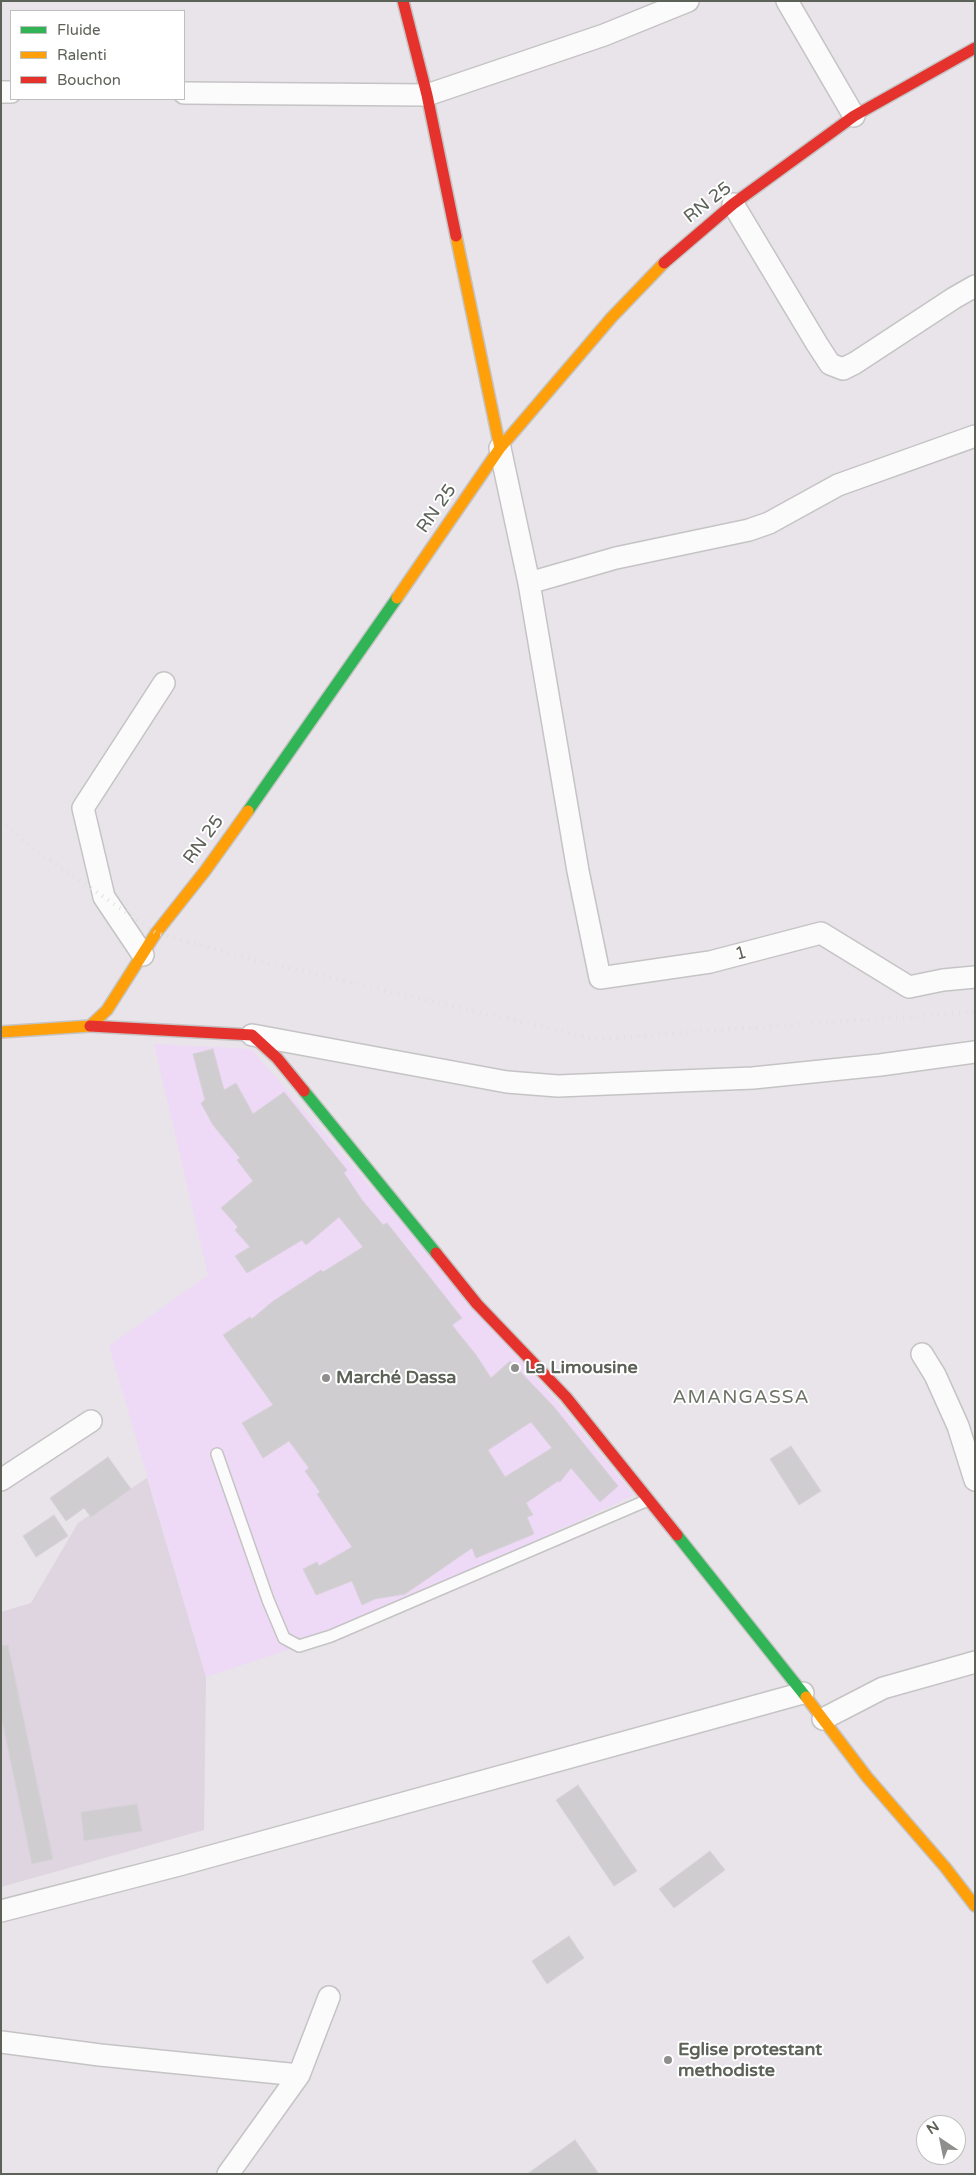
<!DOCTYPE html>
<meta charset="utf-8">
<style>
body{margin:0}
#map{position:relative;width:976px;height:2175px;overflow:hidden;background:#e9e3ea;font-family:"Varela Round",sans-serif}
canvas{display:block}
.frame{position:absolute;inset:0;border:2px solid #5d6259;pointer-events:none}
.legend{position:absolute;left:10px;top:10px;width:175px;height:90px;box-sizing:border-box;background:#fff;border:1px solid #bec0bd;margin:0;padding:6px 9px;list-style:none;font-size:15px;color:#5d6259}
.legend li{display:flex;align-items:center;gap:10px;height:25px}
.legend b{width:25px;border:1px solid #bec0bd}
.north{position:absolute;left:916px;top:2115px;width:50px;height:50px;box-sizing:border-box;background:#fff;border:1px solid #bec0bd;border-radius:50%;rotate:326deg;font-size:14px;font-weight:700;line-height:20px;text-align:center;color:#5d6259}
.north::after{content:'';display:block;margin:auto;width:18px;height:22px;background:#8e8f8c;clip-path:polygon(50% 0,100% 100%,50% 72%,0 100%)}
</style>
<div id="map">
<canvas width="976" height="2175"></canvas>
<div class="frame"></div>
<ul class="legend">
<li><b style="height:6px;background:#30b455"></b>Fluide</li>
<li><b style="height:6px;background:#ff9f0a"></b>Ralenti</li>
<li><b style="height:6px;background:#e5322d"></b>Bouchon</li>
</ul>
<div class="north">N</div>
</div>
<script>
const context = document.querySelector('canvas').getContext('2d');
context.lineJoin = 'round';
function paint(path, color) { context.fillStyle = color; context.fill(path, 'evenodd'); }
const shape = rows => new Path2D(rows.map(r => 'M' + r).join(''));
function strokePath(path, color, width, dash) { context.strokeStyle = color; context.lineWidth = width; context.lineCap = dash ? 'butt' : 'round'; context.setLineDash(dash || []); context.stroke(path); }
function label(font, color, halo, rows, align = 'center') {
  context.font = font + ' "Varela Round",sans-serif'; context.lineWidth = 4; context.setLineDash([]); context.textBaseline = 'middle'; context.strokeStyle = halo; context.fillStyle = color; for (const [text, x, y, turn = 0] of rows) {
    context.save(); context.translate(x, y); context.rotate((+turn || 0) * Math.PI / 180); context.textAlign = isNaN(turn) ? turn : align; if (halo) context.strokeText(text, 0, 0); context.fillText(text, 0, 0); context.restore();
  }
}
paint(shape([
 [154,1044,251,1049,564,1410,634,1495,336,1634,206,1677,109,1346,208,1275]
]), '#eedaf6');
paint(shape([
 [147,1478,206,1677,204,1830,1,1887,1,1612,31,1603,78,1523]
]), '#ded5e0');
const building = shape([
 [213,1049,224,1090,236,1083,253,1114,284,1092,347,1170,344,1173,362,1200,383,1225,387,1223,462,1318,452,1325,476,1355,491,1378,510,1361,554,1407,618,1486,600,1502,571,1468,560,1482,558,1481,526,1503,533,1515,527,1517,534,1534,476,1558,472,1548,405,1594,375,1599,362,1605,352,1581,316,1595,303,1569,317,1562,319,1566,352,1547,317,1494,320,1492,305,1471,309,1468,289,1441,263,1458,250,1436,242,1423,273,1405,223,1335,250,1317,252,1319,272,1302,321,1270,323,1272,363,1247,339,1217,306,1245,302,1240,247,1273,235,1256,250,1247,235,1230,238,1227,221,1208,253,1181,237,1160,240,1158,213,1125,201,1103,205,1100,193,1054,213,1049],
 [531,1422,552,1448,505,1477,488,1450,531,1422],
 [791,1446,821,1491,799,1505,770,1459,791,1446],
 [108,1457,131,1489,91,1517,84,1508,66,1521,50,1498,108,1457],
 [54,1515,68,1536,36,1557,23,1536,54,1515],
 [8,1645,53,1859,32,1864,1,1715,1,1646,8,1645],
 [578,1785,637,1871,614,1886,556,1800,578,1785],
 [137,1804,142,1831,84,1841,81,1812,137,1804],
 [710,1851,725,1870,674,1908,659,1889,710,1851],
 [569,1936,584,1958,547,1984,532,1961,569,1936],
 [575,2140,599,2174,527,2174,575,2140]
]);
paint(building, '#d0cdd1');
strokePath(building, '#d7d2da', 1);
const lane = shape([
 [217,1454,268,1600,284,1638,299,1646,331,1636,648,1500]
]);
const street = shape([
 [787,1,854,116],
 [1,92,11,92],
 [184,93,427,95,604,35,688,1],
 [733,204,817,344,830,364,843,369,855,363,954,298,975,286],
 [500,448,529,583,578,871,600,978,710,962,821,933,909,987,943,980,975,977],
 [529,583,616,558,749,530,769,523,838,485,975,436],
 [143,955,104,897,83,808,164,683],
 [252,1035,507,1082,558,1086,753,1078,880,1065,975,1052],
 [922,1354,935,1375,958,1426,975,1480],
 [1,1480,91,1421],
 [823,1719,883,1688,975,1662],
 [1,1911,179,1865,803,1693],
 [1,2042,100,2055,299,2075],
 [228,2174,299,2075,329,1997]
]);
const fast = shape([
 [248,811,397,598],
 [304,1091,436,1253],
 [677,1535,806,1697]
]);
const slow = shape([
 [456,236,500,448],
 [397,598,500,448,612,317,664,263],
 [1,1032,90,1026,107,1010,156,933,205,871,248,811],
 [806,1697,867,1777,945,1867,975,1906]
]);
const jam = shape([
 [403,1,427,95,456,236],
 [664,263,733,204,854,116,975,48],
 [90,1026,252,1035,277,1058,304,1091],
 [436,1253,477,1304,566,1397,677,1535]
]);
strokePath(lane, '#c5c4c4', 14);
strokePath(street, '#c5c4c4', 24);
strokePath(fast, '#c4c4c4', 14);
strokePath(slow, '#c4c4c4', 14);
strokePath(jam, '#c4c4c4', 14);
strokePath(lane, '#fcfbfc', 11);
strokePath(street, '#fcfbfc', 21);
strokePath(fast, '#30b455', 11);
strokePath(slow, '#ff9f0a', 11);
strokePath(jam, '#e5322d', 11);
strokePath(shape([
 [1,821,28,845,156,933,254,960,595,1039,975,1012]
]), '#e0e0e0', 4, [1, 6]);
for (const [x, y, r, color] of [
 [515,1368,5,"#8e8f8c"],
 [326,1378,5,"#8e8f8c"],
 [668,2060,5,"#8e8f8c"]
]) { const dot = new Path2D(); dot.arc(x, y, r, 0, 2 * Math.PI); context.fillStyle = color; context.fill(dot); strokePath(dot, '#fff', 2); }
label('18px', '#5d6259', '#fff', [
 ["RN 25",708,203,-38],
 ["RN 25",437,509,-55],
 ["RN 25",204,840,-54],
 ["1",741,954,-15]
]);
label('bold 18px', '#5d6259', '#fff', [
 ["La Limousine",525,1368],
 ["Marché Dassa",336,1378],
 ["Eglise protestant",678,2050],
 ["methodiste",678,2071]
], 'left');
context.letterSpacing = '1px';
label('19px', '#6f7469', '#fff', [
 ["AMANGASSA",741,1398]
]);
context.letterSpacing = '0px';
</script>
